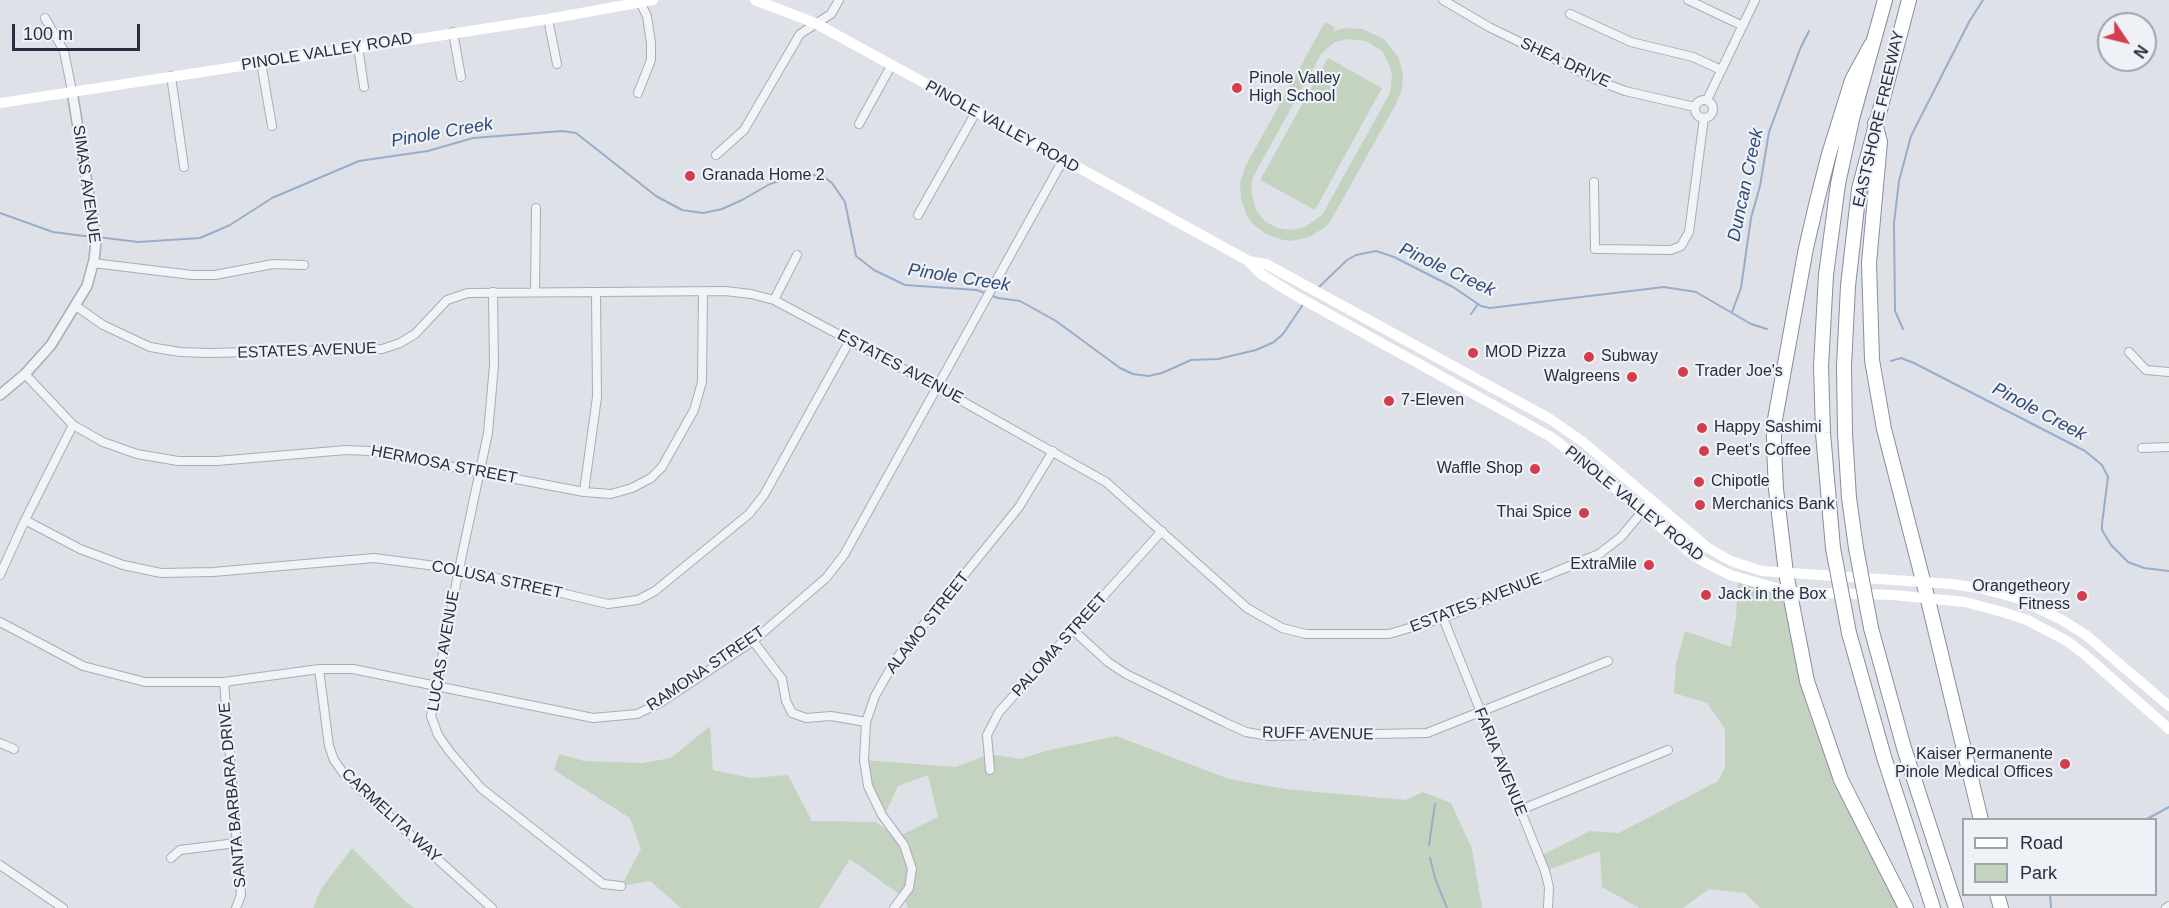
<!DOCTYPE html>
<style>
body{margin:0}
#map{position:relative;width:2169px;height:908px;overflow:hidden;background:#dee2e8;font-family:Arial,sans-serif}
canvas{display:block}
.legend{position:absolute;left:1962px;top:818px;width:195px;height:78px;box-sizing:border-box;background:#eef1f6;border:2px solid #9ea3ad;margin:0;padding:8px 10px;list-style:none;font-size:18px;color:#272e40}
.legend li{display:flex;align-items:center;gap:12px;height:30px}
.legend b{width:30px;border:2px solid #9ea3ad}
.north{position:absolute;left:2097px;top:12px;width:60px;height:60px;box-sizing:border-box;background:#eef1f6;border:2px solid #9ea3ad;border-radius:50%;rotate:125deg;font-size:16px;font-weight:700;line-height:24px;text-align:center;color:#272e40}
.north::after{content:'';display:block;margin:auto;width:21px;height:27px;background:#d43d4b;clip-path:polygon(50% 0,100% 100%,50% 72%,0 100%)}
.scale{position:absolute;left:12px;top:24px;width:128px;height:27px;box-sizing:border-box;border:3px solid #272e40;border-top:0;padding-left:8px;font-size:18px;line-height:21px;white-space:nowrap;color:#272e40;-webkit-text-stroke:4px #eef1f6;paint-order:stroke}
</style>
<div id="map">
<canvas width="2169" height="908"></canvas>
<ul class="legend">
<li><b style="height:8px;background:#fff"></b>Road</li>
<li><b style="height:16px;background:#c3d3bf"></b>Park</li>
</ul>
<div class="north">N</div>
<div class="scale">100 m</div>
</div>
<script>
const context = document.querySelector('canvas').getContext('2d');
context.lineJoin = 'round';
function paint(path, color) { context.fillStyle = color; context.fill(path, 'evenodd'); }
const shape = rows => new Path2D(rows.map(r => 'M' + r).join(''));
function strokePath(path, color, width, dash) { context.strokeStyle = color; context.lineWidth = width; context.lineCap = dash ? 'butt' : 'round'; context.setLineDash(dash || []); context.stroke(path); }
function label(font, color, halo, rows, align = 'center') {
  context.font = font + ' Arial,sans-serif'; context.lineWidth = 4.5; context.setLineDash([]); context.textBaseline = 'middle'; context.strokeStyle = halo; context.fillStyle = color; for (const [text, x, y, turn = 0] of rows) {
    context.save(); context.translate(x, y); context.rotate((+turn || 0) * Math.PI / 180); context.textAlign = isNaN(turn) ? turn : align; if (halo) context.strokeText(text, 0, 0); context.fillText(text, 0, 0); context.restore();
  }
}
paint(shape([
 [1325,22,1335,27,1333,31,1346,28,1362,29,1384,39,1398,57,1403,73,1402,89,1396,104,1330,222,1324,228,1309,237,1291,241,1283,240,1266,234,1252,223,1247,216,1241,199,1240,182,1246,165],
 [1347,39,1366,41,1382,51,1388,62,1392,74,1390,93,1322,215,1305,227,1291,230,1277,228,1265,221,1256,210,1251,190,1253,177,1321,54,1335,42],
 [1328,58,1382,88,1315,210,1260,180],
 [1738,577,1790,592,1826,740,1906,908,1760,908,1745,893,1709,889,1683,908,1639,908,1602,887,1600,851,1545,871,1539,857,1590,831,1619,833,1718,781,1725,768,1725,729,1707,703,1674,693,1676,664,1685,631,1731,647,1736,617],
 [710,726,713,770,751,778,788,775,812,821,876,822,897,837,938,817,928,775,898,786,885,814,868,786,864,760,956,767,989,754,1021,759,1045,751,1116,736,1229,779,1285,789,1405,800,1423,792,1451,803,1472,849,1482,908,908,908,903,897,850,859,819,908,681,908,650,881,621,886,641,849,630,818,554,770,559,754,584,761,642,763,671,758],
 [352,848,407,903,414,908,313,908,321,889]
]), '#c3d3bf');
strokePath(shape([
 [0,213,53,232,92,237],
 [98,237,138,242,200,238,230,225,272,198,359,161,428,151,473,138,562,131,576,133,656,196,682,210,703,213,722,209,742,200,770,184,800,174,823,176,832,183,845,202,856,256,874,270,905,285,977,290,998,298,1020,301,1056,321,1120,368,1133,374,1148,376,1162,373,1191,360,1218,359,1256,350,1274,342,1283,334,1304,303],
 [1318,288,1347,260,1356,255,1376,251,1394,257,1453,287,1481,306,1490,308,1664,287,1696,292,1751,324,1767,329],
 [1732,312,1741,288,1751,218,1760,186,1769,132,1800,49,1809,31],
 [1471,314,1478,304],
 [1903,329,1895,311,1894,223,1899,181,1911,136,1969,22,1983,0],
 [1891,361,1901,358,1914,363,2085,451,2102,465,2108,477,2102,524,2102,530,2111,545,2128,562,2144,568,2169,571],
 [2145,820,2169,807],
 [1429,845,1435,804],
 [1430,858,1435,878,1447,908],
 [2050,894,2051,908]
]), '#97adca', 2);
const minor = shape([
 [1443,0,1489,27,1599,81,1625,91,1695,107],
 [1688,0,1743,26],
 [1570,14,1631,42,1693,57,1721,70],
 [45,18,64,51,72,91],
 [548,19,557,64],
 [453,32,461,77],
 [358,47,364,87],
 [261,62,272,126],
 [171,76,184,167],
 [638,93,651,60,651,43,647,16,639,0],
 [1707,100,1755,0],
 '1695 109a9 9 0 1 1 18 0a9 9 0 1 1-18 0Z',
 [859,124,891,66],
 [716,155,744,130,800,34,831,14,839,0],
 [1594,182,1595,249,1671,250,1681,246,1689,232,1704,118],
 [918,215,976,112],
 [93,263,192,275,215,275,273,264,304,265],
 [493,292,494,365,488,433,459,569,431,716,438,735,450,752,481,788,603,884,621,886],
 [535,292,536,208],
 [774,300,797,255],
 [76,306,103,325,150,347,180,352,209,353,382,349,400,343,415,334,447,300,468,293,725,291,751,294,774,300,937,387,1106,482,1247,608,1282,628,1306,634,1389,634,1443,618,1599,554,1621,537,1651,501],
 [2129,352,2146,370,2169,372],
 [25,374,73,425,103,442,137,454,178,461,217,461,346,450,369,451,584,492,611,494,632,488,651,478,662,467,694,410,702,382,703,292],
 [2142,448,2169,447],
 [584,492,597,397,596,292],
 [25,520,80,549,123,565,161,573,213,572,374,558,459,569,608,604,638,600,655,591,749,514,764,495,850,340],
 [0,575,25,520,73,425],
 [1443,618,1545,871,1549,887,1548,908],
 [0,622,83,666,145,682,224,682,319,669,353,669,593,718,637,714,660,703,753,641,826,578,844,555,1063,160],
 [1073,630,1108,662,1126,674,1226,723,1246,732,1269,736,1427,733,1608,661],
 [753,641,782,679,786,701,792,713,806,718,831,716,866,722],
 [319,669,329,746,334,760,344,774,366,795,492,908],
 [224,682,241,895,236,908],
 [0,743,14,749],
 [990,770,987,735,999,712,1162,531],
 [1520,810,1668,750],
 [171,858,180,850,236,843],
 [0,865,63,908],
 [894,908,909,888,912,869,904,845,882,815,868,786,864,760,866,722,875,696,896,659,1019,507,1053,451],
 [2166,908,2169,906]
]);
const tertiary = shape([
 [0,395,25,374,51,345,87,286,94,260,96,242,93,220,72,91]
]);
const motorway = shape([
 [1871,45,1852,80,1829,154,1817,201,1806,248,1774,425,1774,447,1776,489,1786,573,1807,681,1841,780,1906,908],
 [1875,123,1880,142,1869,263,1872,360,1884,429,1928,600,1981,820],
 [1833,548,1823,433,1821,366,1826,275,1838,184,1852,119,1885,0],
 [1856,548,1849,498,1845,434,1844,366,1848,286,1859,189,1909,0],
 [1871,628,1904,748,1956,908],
 [1849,633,1884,757,1933,908],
 [1997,894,2001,908]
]);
strokePath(minor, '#a7acb6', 10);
strokePath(tertiary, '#a7acb6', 12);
strokePath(motorway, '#858ea0', 16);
strokePath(minor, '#f1f3f6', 8);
strokePath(tertiary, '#f1f3f6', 9);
strokePath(shape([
 [755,0,815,23,1247,260,1261,274,1293,294,1551,437,1594,470,1694,556,1710,565,1730,575,1790,592,1893,595,1965,602,2006,613,2027,620,2067,641,2084,654,2169,729],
 [0,103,548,19,653,0],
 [1248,261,1266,264,1550,419,1583,442,1708,548,1731,561,1762,571,1952,584,1979,588,2017,598,2062,620,2086,635,2169,706]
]), '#fff', 10);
strokePath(motorway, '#fff', 14);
const motorwayBridge = shape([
 [1833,548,1849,633],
 [1856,548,1871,628]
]);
strokePath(motorwayBridge, '#858ea0', 16, []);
strokePath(motorwayBridge, '#fff', 14);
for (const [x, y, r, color] of [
 [1237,88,6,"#d43d4b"],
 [690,176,6,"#d43d4b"],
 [1473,353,6,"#d43d4b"],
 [1589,357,6,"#d43d4b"],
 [1683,372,6,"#d43d4b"],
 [1632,377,6,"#d43d4b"],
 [1389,401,6,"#d43d4b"],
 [1702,428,6,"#d43d4b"],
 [1704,451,6,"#d43d4b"],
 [1535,469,6,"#d43d4b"],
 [1699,482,6,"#d43d4b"],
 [1700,505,6,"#d43d4b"],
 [1584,513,6,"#d43d4b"],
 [1649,565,6,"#d43d4b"],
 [1706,595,6,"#d43d4b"],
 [2082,596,6,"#d43d4b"],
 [2065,764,6,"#d43d4b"]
]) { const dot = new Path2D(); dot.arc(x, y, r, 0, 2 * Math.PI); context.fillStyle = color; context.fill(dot); strokePath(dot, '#eef1f6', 2); }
label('16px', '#272e40', '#eef1f6', [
 ["PINOLE VALLEY ROAD",327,52,-9],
 ["SHEA DRIVE",1565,63,25],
 ["EASTSHORE FREEWAY",1879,119,-77],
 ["PINOLE VALLEY ROAD",1002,127,29],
 ["SIMAS AVENUE",86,184,82],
 ["ESTATES AVENUE",307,351,-2],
 ["ESTATES AVENUE",900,367,28],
 ["HERMOSA STREET",444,465,11],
 ["PINOLE VALLEY ROAD",1634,504,39],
 ["COLUSA STREET",497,580,12],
 ["ESTATES AVENUE",1476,603,-21],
 ["ALAMO STREET",928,623,-52],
 ["PALOMA STREET",1060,645,-48],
 ["LUCAS AVENUE",444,651,-80],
 ["RAMONA STREET",706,669,-34],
 ["RUFF AVENUE",1318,734,1],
 ["FARIA AVENUE",1500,762,68],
 ["SANTA BARBARA DRIVE",233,795,-95],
 ["CARMELITA WAY",391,816,43]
]);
label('16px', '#272e40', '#eef1f6', [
 ["Pinole Valley",1249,79],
 ["High School",1249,97],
 ["Granada Home 2",702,176],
 ["MOD Pizza",1485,353],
 ["Subway",1601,357],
 ["Trader Joe's",1695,372],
 ["Walgreens",1620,377,"right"],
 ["7-Eleven",1401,401],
 ["Happy Sashimi",1714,428],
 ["Peet's Coffee",1716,451],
 ["Waffle Shop",1523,469,"right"],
 ["Chipotle",1711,482],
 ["Merchanics Bank",1712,505],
 ["Thai Spice",1572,513,"right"],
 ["ExtraMile",1637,565,"right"],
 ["Orangetheory",2070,587,"right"],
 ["Fitness",2070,605,"right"],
 ["Jack in the Box",1718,595],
 ["Kaiser Permanente",2053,755,"right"],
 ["Pinole Medical Offices",2053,773,"right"]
], 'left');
label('italic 18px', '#2f4b75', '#eef1f6', [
 ["Pinole Creek",442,133,-10],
 ["Duncan Creek",1746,185,-78],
 ["Pinole Creek",1447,270,25],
 ["Pinole Creek",959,278,9],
 ["Pinole Creek",2039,412,28]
]);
</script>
